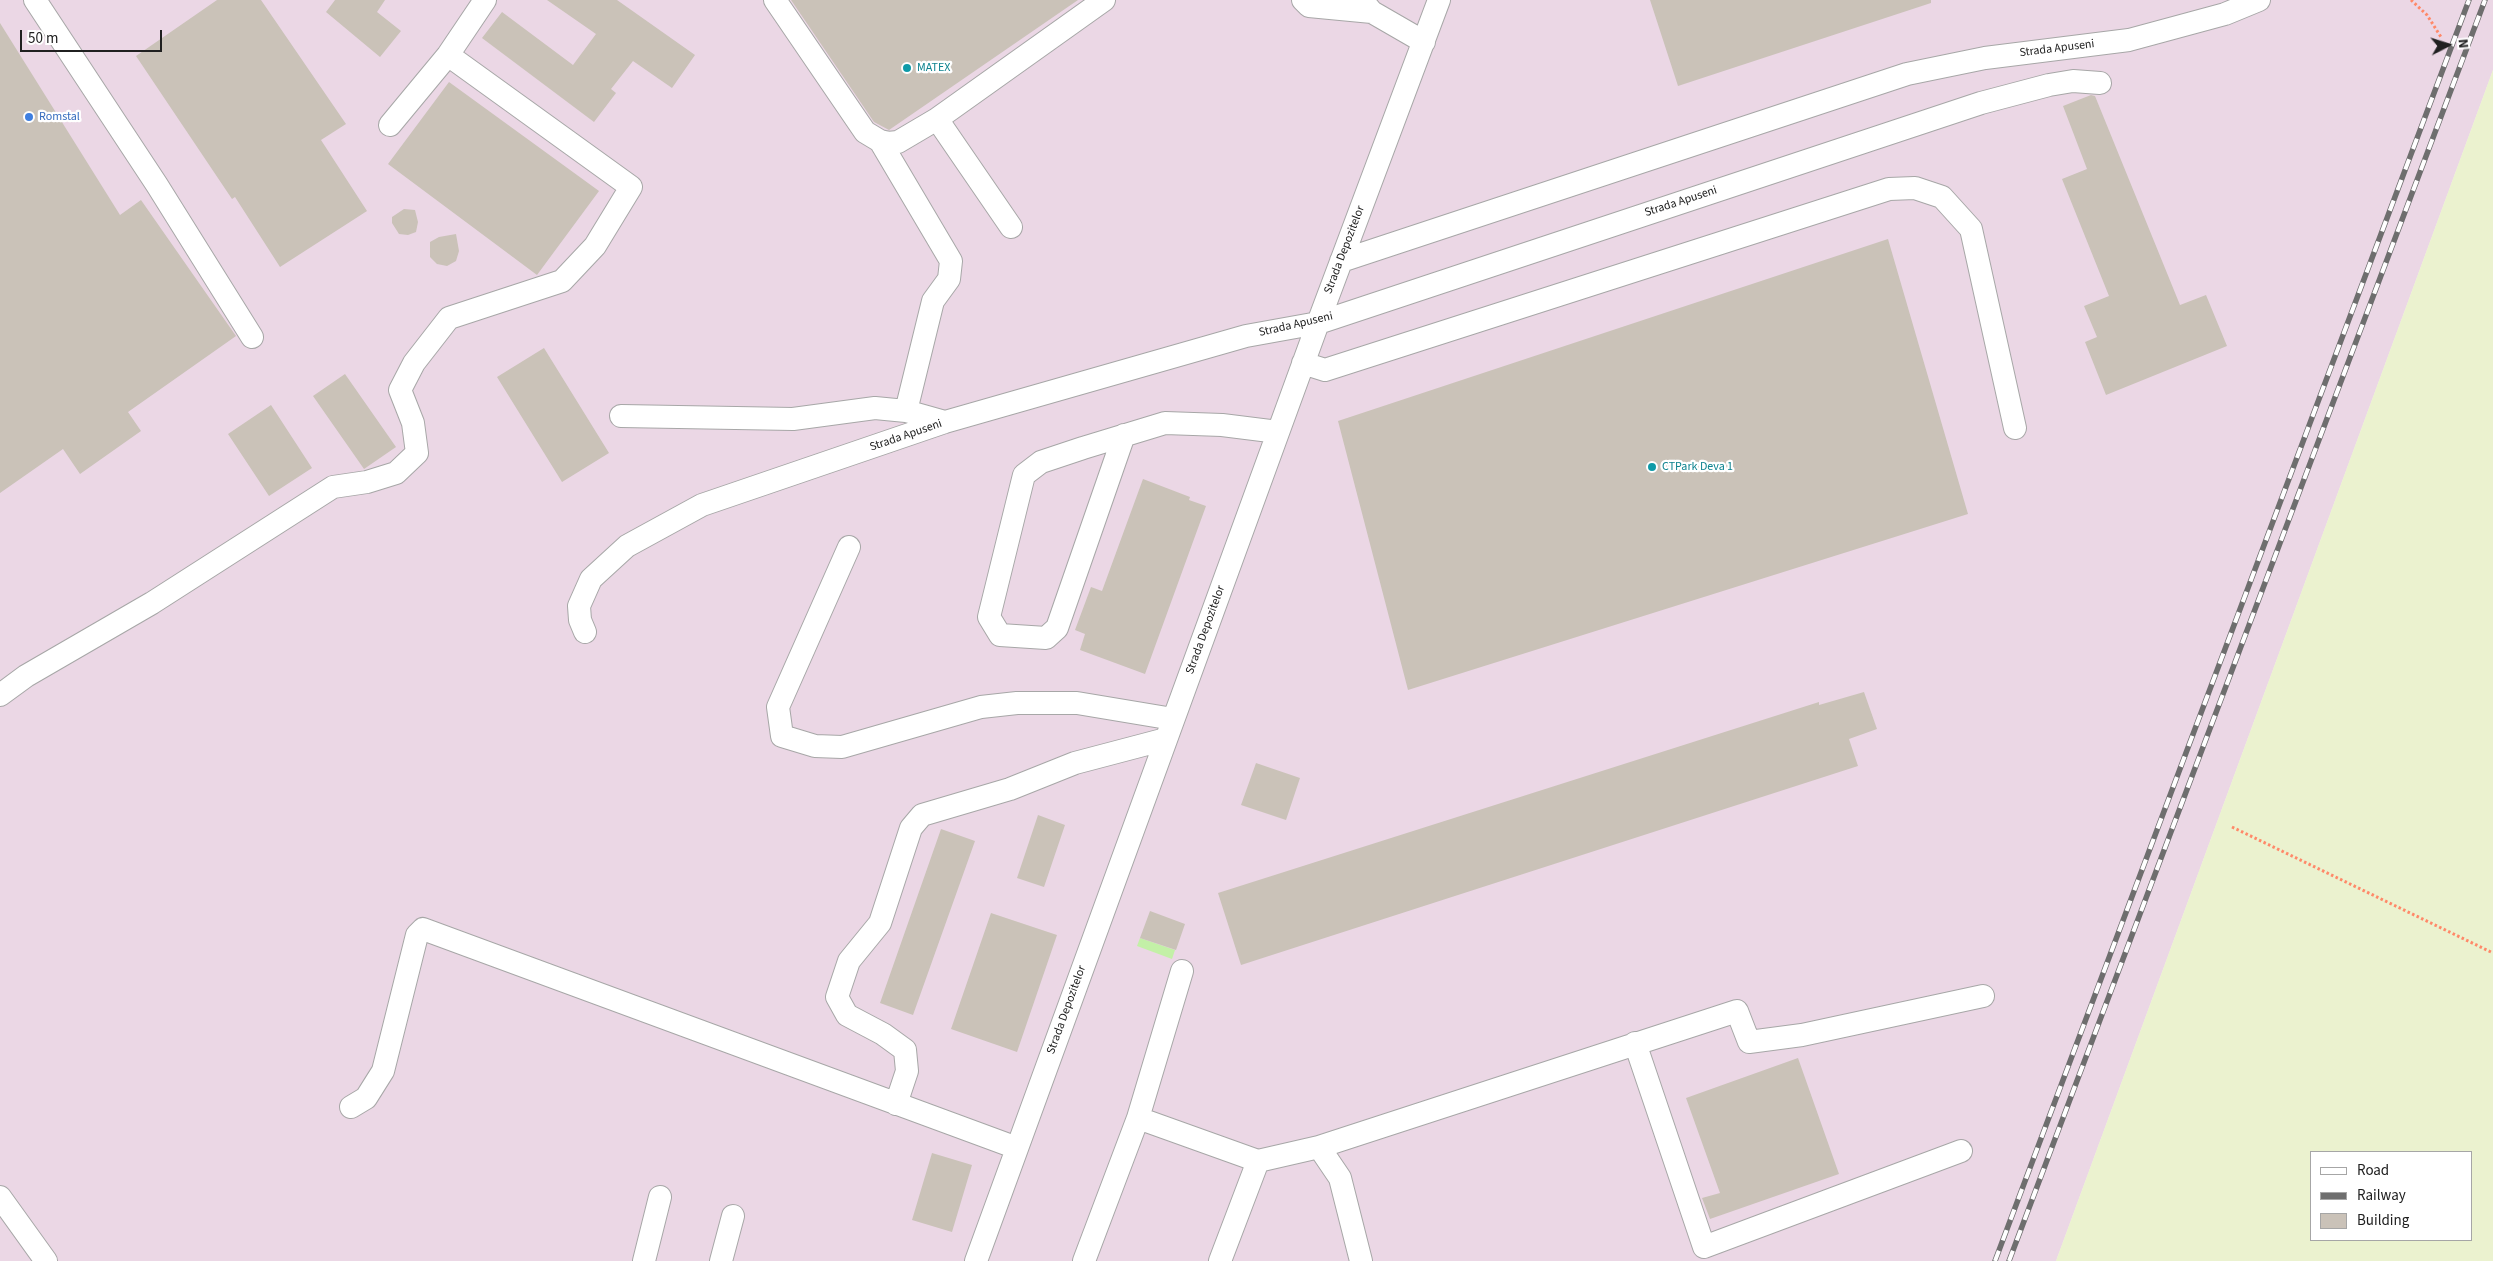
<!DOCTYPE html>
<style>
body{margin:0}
#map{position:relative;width:2493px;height:1261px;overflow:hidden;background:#f2efe6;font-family:"Source Sans 3",sans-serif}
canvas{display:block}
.legend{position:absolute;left:2310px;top:1151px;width:162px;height:90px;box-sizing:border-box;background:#fff;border:1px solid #a6a6a6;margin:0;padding:6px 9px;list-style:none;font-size:15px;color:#202020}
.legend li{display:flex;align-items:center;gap:10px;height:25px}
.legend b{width:25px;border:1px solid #a6a6a6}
.north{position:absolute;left:2423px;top:20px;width:50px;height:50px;-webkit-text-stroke:4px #fff;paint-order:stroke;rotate:85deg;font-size:14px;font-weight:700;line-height:20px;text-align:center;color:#202020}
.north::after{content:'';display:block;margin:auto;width:18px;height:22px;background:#202020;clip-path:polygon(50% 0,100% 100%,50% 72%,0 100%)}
.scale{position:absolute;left:20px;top:30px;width:142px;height:22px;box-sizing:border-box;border:2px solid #202020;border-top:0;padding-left:6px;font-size:15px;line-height:18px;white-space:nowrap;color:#202020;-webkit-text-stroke:4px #fff;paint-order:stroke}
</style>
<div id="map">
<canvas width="2493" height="1261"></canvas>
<ul class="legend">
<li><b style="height:6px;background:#fff"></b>Road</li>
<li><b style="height:6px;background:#6e6e6e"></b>Railway</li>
<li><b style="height:14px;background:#cac2b8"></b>Building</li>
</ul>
<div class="north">N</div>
<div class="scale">50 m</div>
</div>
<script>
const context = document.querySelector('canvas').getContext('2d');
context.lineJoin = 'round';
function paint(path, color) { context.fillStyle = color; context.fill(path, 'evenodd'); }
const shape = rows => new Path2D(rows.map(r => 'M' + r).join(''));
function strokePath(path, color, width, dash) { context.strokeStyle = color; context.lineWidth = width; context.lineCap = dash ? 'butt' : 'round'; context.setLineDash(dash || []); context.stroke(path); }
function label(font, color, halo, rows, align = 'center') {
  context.font = font + ' "Source Sans 3",sans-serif'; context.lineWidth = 4.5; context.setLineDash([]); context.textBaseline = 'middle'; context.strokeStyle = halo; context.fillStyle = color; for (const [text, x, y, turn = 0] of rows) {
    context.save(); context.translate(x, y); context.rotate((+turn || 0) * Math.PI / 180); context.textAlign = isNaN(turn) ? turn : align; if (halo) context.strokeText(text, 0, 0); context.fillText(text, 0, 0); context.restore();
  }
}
paint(shape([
 [0,0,2493,0,2493,70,2056,1261,0,1261]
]), '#ebd7e5');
paint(shape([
 [2493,70,2493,1261,2056,1261],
 [2312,1152,2472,1152,2472,1240,2312,1240]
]), '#ebf2cf');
paint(shape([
 [1140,938,1175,950,1172,959,1137,946]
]), '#c3f0a7');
paint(shape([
 [217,0,261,0,346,124,321,140,367,211,280,267,235,197,232,199,136,56],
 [335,0,385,0,377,12,401,31,380,57,326,12],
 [547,0,617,0,695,55,672,88,633,61,611,89,616,93,594,122,482,38,502,12,573,65,596,34],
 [791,0,1078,0,889,130,874,122],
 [1650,0,1931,0,1931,3,1678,86],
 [0,23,120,215,141,200,236,336,128,412,141,431,80,474,63,449,0,493],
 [449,82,599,191,537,275,388,164],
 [2091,95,2095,96,2180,305,2206,295,2227,346,2106,395,2085,342,2097,337,2084,306,2109,296,2062,179,2087,169,2063,106],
 [404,209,415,210,418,222,416,232,408,235,399,234,392,223,392,217],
 [456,234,459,251,456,261,447,266,437,264,430,257,430,242,439,237],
 [1888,239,1968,514,1408,690,1338,421],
 [544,348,609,453,562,482,497,377],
 [345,374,396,447,364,469,313,396],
 [271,405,312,468,269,496,228,434],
 [1143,479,1190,497,1189,500,1206,506,1145,674,1080,650,1085,634,1075,630,1091,587,1102,591],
 [1864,692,1877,729,1849,739,1858,766,1241,965,1218,893,1819,702,1819,705],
 [1256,763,1300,778,1286,820,1241,805],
 [1038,815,1065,825,1044,887,1017,878],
 [941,829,975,841,913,1015,880,1003],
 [1150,911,1185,924,1176,950,1140,938],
 [991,913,1057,935,1017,1052,951,1029],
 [1798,1058,1839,1174,1710,1219,1702,1198,1720,1193,1686,1098],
 [932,1153,972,1165,952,1232,912,1220]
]), '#cac2b8');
const minor = shape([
 [35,0,157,185,252,337],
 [775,0,865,132,880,141,888,143,898,142,937,119,1104,0],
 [1303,0,1309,6,1372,12],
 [1362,0,1372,12,1424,42],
 [937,119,1011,227],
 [390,125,448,55,485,0],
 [880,141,951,261,949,279,933,301,906,411],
 [1341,261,1907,74,1985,58,2129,40,2225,14,2259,0],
 [1303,363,1325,370,1889,189,1915,188,1942,197,1971,229,2015,428],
 [621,416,793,419,875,408,906,411,945,422],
 [1124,435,1057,628,1046,638,1000,635,989,617,1024,475,1041,462,1083,448,1165,423,1222,425,1278,432],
 [849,547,778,707,782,736,815,746,842,747,981,707,1017,703,1077,703,1173,719],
 [585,632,580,620,579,606,591,579,627,546,702,505,945,422,1246,336,1318,323,1981,103,2049,85,2073,81,2100,83],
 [0,695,26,676,152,603,333,487,367,482,396,473,417,453,413,423,400,390,414,363,449,318,562,281,595,246,631,187,448,55],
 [1182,971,1138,1118,1258,1161,1319,1147,1737,1011,1749,1042,1802,1035,1983,996],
 [1635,1043,1704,1247,1961,1151],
 [896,1104,907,1071,905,1050,883,1034,847,1015,837,997,849,961,880,923,911,828,922,815,1010,789,1075,763,1166,739],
 [351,1107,366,1098,383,1071,417,935,423,929,1017,1148],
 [1319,1147,1340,1178,1361,1261],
 [0,1197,46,1261],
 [644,1261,660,1197],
 [721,1261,733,1216],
 [976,1261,1318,323,1439,0],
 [1084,1261,1138,1118],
 [1220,1261,1258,1161]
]);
strokePath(minor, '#a7a7a7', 24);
strokePath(shape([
 [2411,0,2427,15,2441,37],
 [2232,827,2493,953]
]), '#ff8969', 3, [2.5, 2.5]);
strokePath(minor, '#fff', 22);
const rail = shape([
 [1995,1261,2469,0],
 [2009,1261,2485,0]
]);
strokePath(rail, '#6e6e6e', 5.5);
strokePath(rail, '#fff', 4, [11]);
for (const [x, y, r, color] of [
 [907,68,5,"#0f9aa8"],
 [29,117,5,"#3f7fe0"],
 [1652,467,5,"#0f9aa8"]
]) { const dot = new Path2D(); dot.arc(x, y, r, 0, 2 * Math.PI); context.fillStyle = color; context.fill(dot); strokePath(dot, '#fff', 2); }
label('12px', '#202020', '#fff', [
 ["Strada Apuseni",2057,49,-7],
 ["Strada Apuseni",1681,202,-18],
 ["Strada Depozitelor",1345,250,-69],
 ["Strada Apuseni",1296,325,-13],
 ["Strada Apuseni",906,436,-19],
 ["Strada Depozitelor",1206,630,-70],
 ["Strada Depozitelor",1067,1010,-70]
]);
label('12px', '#0d838f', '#fff', [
 ["MATEX",917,68],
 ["CTPark Deva 1",1662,467]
], 'left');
label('12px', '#366cbe', '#fff', [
 ["Romstal",39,117]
], 'left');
</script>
